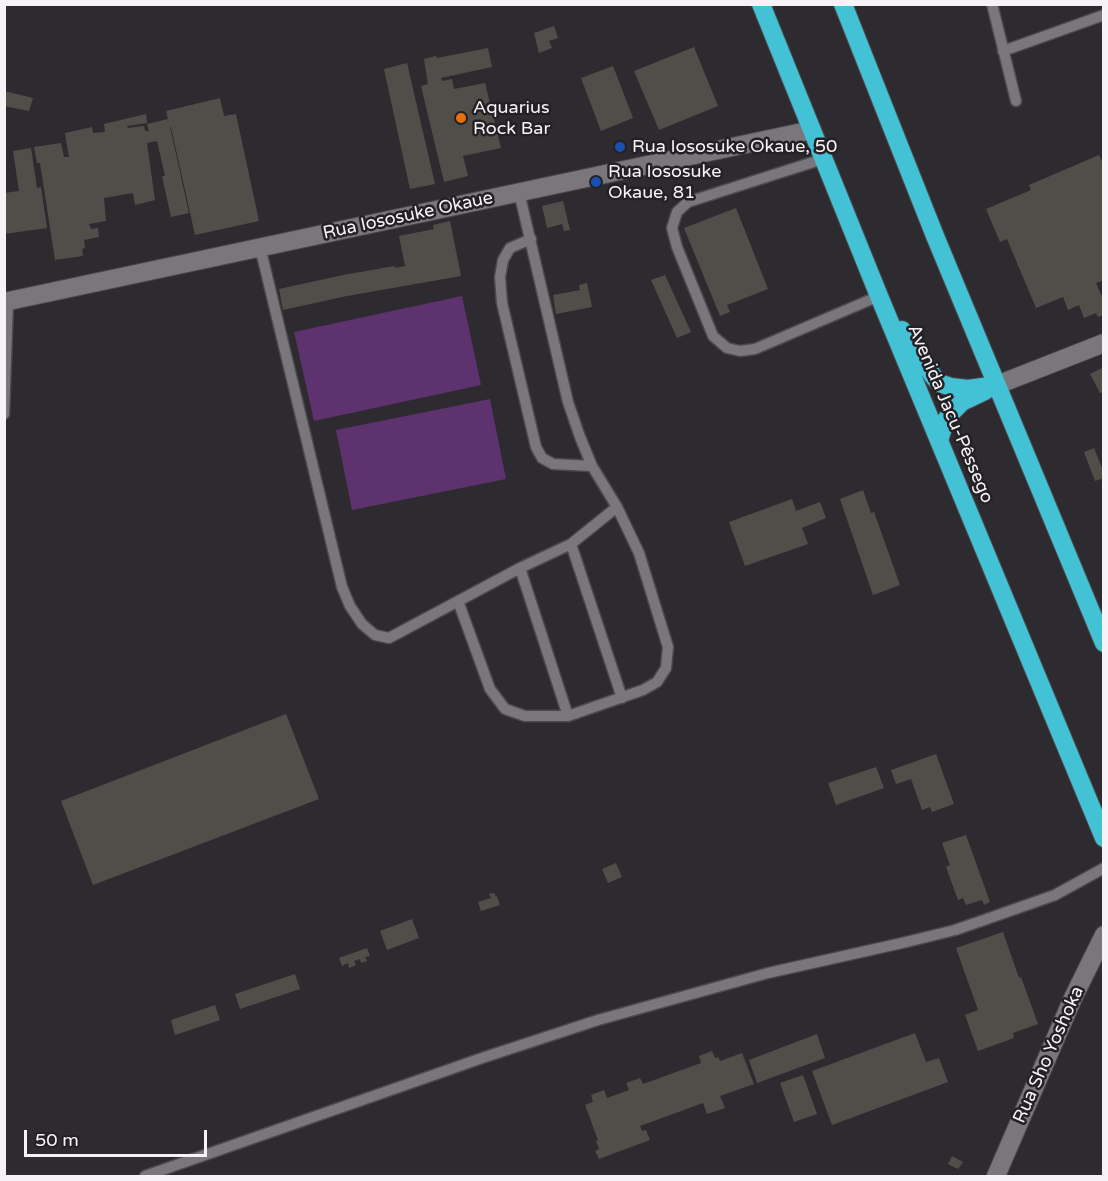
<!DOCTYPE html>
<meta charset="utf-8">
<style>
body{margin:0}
#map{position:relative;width:1108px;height:1181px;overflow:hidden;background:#2d2b2f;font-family:"Varela Round",sans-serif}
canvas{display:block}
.frame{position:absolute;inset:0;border:6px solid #f5f3f6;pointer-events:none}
.scale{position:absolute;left:24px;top:1130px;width:183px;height:27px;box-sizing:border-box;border:3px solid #f5f3f6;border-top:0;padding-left:8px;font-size:18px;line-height:21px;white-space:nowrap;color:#f5f3f6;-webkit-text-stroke:4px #242125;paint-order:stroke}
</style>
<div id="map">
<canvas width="1108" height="1181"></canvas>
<div class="frame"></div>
<div class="scale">50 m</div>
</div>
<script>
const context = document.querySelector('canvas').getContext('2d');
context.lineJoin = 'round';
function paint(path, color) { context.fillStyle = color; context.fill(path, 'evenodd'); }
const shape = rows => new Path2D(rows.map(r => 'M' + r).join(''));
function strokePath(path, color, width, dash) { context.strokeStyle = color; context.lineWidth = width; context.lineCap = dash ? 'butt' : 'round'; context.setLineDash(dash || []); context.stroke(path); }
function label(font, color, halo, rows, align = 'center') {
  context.font = font + ' "Varela Round",sans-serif'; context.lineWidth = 5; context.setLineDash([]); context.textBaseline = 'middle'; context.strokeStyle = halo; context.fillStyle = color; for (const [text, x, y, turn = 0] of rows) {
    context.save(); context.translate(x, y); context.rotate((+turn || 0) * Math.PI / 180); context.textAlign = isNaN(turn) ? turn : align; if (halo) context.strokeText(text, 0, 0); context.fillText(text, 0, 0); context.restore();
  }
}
paint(shape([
 [462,296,481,385,314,421,294,332],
 [490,399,506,479,352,510,336,430]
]), '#5d326f');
paint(shape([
 [554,26,558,38,549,41,552,48,539,53,534,33],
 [694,47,718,106,659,130,634,71],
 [488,48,492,67,441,78,442,81,452,79,454,89,485,83,501,148,463,156,468,176,444,182,421,86,428,84,424,59,436,56,437,58],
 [407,63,435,184,410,189,384,69],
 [613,66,633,118,601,131,581,78],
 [4,91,33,98,29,111,4,106],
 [220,98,224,116,236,114,259,221,195,235,171,127,170,127,189,213,171,217,162,176,165,176,157,141,147,143,155,200,135,205,133,193,104,198,106,221,89,224,91,229,98,228,99,237,84,240,85,248,82,249,83,256,55,260,40,163,37,163,34,147,61,143,64,157,69,157,65,133,92,127,93,133,105,132,104,124,146,114,147,123,127,126,128,128,144,126,145,131,149,131,147,124,168,119,166,111],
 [31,148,37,188,41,187,47,228,4,234,4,193,19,191,13,151],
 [1099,155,1104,166,1104,280,1096,283,1101,295,1104,294,1104,315,1098,317,1096,313,1084,318,1079,305,1068,310,1063,297,1036,308,1007,239,1000,242,986,209,1031,190,1029,185],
 [563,201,570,230,564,231,562,224,547,228,542,206],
 [736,208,768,289,727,305,730,312,720,316,684,228],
 [450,221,461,276,347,296,283,310,279,289,343,275,395,266,395,268,405,266,399,236,434,229,433,225],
 [665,275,691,332,677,338,651,280],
 [587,283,592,307,556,314,553,295,580,290,579,285],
 [1104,367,1104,392,1100,393,1090,374],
 [1094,448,1104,473,1104,478,1095,481,1084,452],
 [863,490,871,513,874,512,900,585,873,595,840,499],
 [792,499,796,511,820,502,826,518,802,528,808,544,745,566,729,522],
 [286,714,319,799,93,885,61,801],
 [936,754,954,804,932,812,930,807,922,810,911,779,896,784,891,770],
 [876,767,884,788,836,805,828,783],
 [966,835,990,902,984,905,982,900,966,905,963,898,958,900,946,867,950,865,942,843],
 [616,863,622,877,608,883,602,869],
 [494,893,496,897,497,896,500,905,481,911,478,902,491,898,489,894],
 [412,919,419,938,387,950,380,931],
 [1003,932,1019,978,1021,977,1038,1024,1013,1033,1014,1038,978,1051,965,1015,978,1010,956,948],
 [367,948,370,956,365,957,367,961,361,963,360,959,354,961,356,965,349,968,348,963,342,966,339,958],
 [295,974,300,989,240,1009,235,994],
 [215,1005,220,1020,175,1035,171,1020],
 [915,1033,926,1062,939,1058,948,1082,832,1125,812,1071],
 [817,1034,825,1058,757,1083,749,1060],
 [712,1051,715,1058,718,1057,720,1061,742,1053,754,1084,720,1096,725,1108,707,1114,703,1103,640,1126,642,1131,646,1130,650,1140,599,1159,595,1151,599,1149,596,1141,598,1140,585,1105,593,1102,591,1095,604,1090,607,1098,629,1090,626,1083,640,1078,643,1084,701,1063,699,1056],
 [803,1075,817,1114,794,1122,780,1083],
 [952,1156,963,1162,958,1169,948,1164]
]), '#514e4a');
const lane = shape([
 [992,4,1016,101],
 [1003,51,1104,15],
 [823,159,688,202,677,212,672,228,677,247,713,336,727,348,740,351,755,349,879,296],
 [531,239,510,248,503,260,500,277,502,303,536,447,542,458,553,464,592,466],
 [260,247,342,587,350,606,362,624,375,635,389,638,520,568,571,544,617,507,592,466,580,437,568,402,519,192],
 [4,414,8,301],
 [571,544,622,698],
 [520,568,568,716,643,690,657,682,666,668,668,647,639,553,617,507],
 [458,601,490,689,505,709,525,716,568,716],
 [145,1176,485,1057,598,1020,768,973,902,943,955,930,984,920,1055,895,1104,868]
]);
const street = shape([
 [4,302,812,130],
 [996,1176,1073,998,1104,935]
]);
const secondary = shape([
 [997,385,1104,343]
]);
const highway = shape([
 [761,4,879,296,1104,838],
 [843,4,935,236,1104,643],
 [902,330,933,376,939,383,951,387,968,389,997,385],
 [939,441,945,421,953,411,962,402,985,391]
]);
strokePath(lane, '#4c494d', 13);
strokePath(street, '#4c494d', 20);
strokePath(secondary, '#4c494d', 20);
strokePath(highway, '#4c494d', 20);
strokePath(lane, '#7a777c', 10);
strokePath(street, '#7a777c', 18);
strokePath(secondary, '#7a777c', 18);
strokePath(highway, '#43c1d5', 18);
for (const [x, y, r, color] of [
 [461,118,6,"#e8710a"],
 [620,147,6,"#1a4fb4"],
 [596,182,6,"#1a4fb4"]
]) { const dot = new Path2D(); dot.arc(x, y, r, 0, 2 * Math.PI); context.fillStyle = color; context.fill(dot); strokePath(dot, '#242125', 2); }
label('18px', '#f5f3f6', '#242125', [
 ["Aquarius",473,108],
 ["Rock Bar",473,129],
 ["Rua Iososuke Okaue, 50",632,147],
 ["Rua Iososuke",608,172],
 ["Okaue, 81",608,193]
], 'left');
label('18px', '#f5f3f6', '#242125', [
 ["Rua Iososuke Okaue",408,216,-12],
 ["Avenida Jacu-Pêssego",950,414,67],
 ["Rua Sho Yoshoka",1049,1055,-66]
]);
</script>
